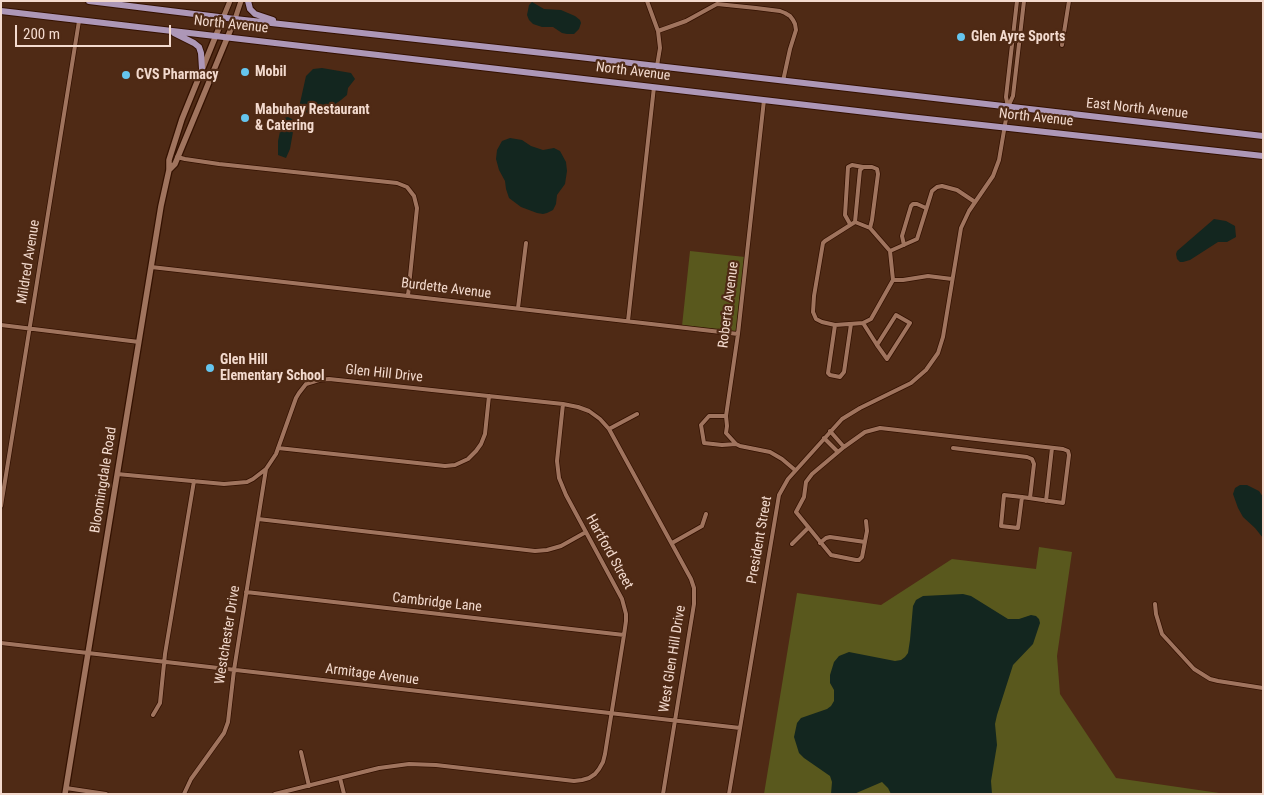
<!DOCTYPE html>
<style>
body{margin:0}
#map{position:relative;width:1264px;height:795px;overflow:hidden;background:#4f2a15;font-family:"Roboto Condensed",sans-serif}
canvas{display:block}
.frame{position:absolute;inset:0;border:2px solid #f3dace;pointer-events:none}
.scale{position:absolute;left:15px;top:25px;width:156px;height:22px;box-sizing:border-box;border:2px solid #f3dace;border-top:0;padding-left:6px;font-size:15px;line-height:18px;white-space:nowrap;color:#f3dace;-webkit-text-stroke:4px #4f2a15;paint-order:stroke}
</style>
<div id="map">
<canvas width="1264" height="795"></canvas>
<div class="frame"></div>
<div class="scale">200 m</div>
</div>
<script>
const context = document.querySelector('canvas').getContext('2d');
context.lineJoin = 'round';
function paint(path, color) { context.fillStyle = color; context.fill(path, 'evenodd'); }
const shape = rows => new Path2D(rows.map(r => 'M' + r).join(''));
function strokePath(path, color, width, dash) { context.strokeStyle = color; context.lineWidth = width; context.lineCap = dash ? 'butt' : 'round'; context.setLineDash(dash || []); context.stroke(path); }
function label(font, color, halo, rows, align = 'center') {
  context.font = font + ' "Roboto Condensed",sans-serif'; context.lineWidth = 4.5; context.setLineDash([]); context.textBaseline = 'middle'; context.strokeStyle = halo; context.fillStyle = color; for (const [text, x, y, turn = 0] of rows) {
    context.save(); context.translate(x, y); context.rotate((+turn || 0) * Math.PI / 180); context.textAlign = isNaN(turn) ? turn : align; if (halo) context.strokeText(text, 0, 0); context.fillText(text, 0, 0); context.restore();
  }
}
paint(shape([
 [690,251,745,257,736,333,682,326],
 [1039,547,1072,552,1057,656,1060,694,1116,778,1226,794,764,794,797,593,881,605,952,559,1036,569]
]), '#59581d');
paint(shape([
 [532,2,544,9,561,10,575,16,580,20,581,23,579,29,574,34,567,34,562,33,553,27,542,27,533,24,529,20,527,15,529,5],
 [322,68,351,73,355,79,348,88,347,95,341,100,331,107,323,106,308,113,301,110,300,103,306,76,313,69],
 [288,117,292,119,294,126,290,149,286,158,278,155,278,141,282,122,284,118],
 [510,138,522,140,531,146,543,150,554,148,560,151,566,162,567,171,565,184,557,195,556,204,553,210,547,213,543,214,537,213,521,207,509,198,506,189,505,181,499,170,496,159,497,150,502,141],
 [1214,219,1226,221,1235,226,1236,237,1227,242,1218,242,1190,260,1183,262,1180,262,1177,259,1176,254,1177,251],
 [1240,485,1247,485,1259,491,1263,497,1263,538,1255,528,1243,517,1238,508,1233,494,1235,488],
 [963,594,971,596,1008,619,1019,619,1031,615,1036,616,1039,619,1040,623,1033,644,1013,665,997,715,995,724,997,745,991,781,992,794,891,794,888,788,882,782,854,794,831,794,832,782,830,776,804,758,799,753,794,737,797,723,801,718,827,709,831,706,834,701,834,690,830,683,830,675,834,662,839,656,849,652,895,661,901,660,905,657,908,653,910,640,913,606,916,600,923,596]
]), '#13261f');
const minor = shape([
 [647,1,658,31,660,48,657,66],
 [658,31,686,21,717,4,756,8,780,11,785,13,790,16,793,20,795,24,796,30,790,49,783,81],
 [1062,45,1069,1],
 [764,100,738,334,726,416,727,426,726,433,736,444,740,446,770,452,782,459,795,470],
 [1008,107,1006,97,1017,1],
 [177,157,185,159,219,164,397,183,407,187,414,196,417,208,408,296],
 [855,222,870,228,890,251,893,280,871,319,863,323,835,325,822,322,816,319,813,312,814,296,823,243,825,241,855,222],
 [855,222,860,170,863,167,872,167,877,169,878,174,872,220,870,228],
 [850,224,845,215,848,167,852,165,863,167],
 [904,245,902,236,911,206,913,204,917,204,926,208],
 [890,251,917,239,932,191,937,187,942,186,957,190,975,202],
 [151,267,408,296,738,334],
 [893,280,903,280,928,276,952,279],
 [518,308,526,243],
 [628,321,654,87],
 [863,323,877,345,887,359,910,323,896,315,877,345],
 [1,325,139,342],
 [835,325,828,373,830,375,840,377,844,372,851,324],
 [726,416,709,416,701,425,704,443,722,445,736,444],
 [609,429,637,414],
 [830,431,844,447],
 [824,438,838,452],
 [278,448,445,466,455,465,468,459,476,451,481,444,485,434,489,396],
 [953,448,1027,457,1032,459,1034,464,1030,498],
 [117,474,224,484,247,482,253,479,266,469,276,454,296,398,299,393,306,384,319,380,329,379,563,404,578,407,589,411,600,419,609,429,691,579,694,588,694,604,663,794],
 [1046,501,1052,448],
 [1,506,79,21],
 [258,519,535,551,547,550,561,546,586,532],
 [866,521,867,531,862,557,859,560,856,560,831,555,796,512,804,497,806,482,812,474,844,447,865,432,880,428,1063,449,1068,451,1069,455,1063,503,1022,497,1004,495,1001,526,1018,528,1022,497],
 [672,543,702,526,706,514],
 [820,543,826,538,830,537,865,542],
 [792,544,808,528],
 [246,592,624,635],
 [1155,604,1156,614,1162,634,1194,669,1210,679,1218,681,1263,688],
 [1,643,740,728],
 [153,715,160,703,165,654,194,481],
 [301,752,309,786],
 [340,778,344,794],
 [66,788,106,794],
 [184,794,191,779,224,733,228,722,234,670,266,469],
 [275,794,379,768,409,764,436,765,574,781,582,780,589,778,595,774,599,769,603,762,605,754,624,635,626,621,626,614,622,599,566,495,559,478,557,461,563,404],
 [729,794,779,495,788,479,842,419,860,408,911,383,926,370,938,353,943,337,961,228,969,211,993,176,999,160,1008,107,1013,96,1024,1]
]);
const tertiary = shape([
 [223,18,230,1],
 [235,19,241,1]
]);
const secondary = shape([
 [169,170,175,164,235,19],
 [65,794,161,206,169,170,169,160,182,119,223,18]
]);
const primary = shape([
 [89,1,235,19,579,57,1263,136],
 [248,1,250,9,255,14,273,20],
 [1,11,909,117,1263,156],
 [174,33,194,43,199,47,201,53,202,69]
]);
strokePath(minor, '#310', 5.5);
strokePath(tertiary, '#310', 7);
strokePath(secondary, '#310', 8);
strokePath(primary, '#310', 8);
strokePath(minor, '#a0745e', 4);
strokePath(tertiary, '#a0745e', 5);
strokePath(secondary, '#a0745e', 5.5);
strokePath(primary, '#ad97b7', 6);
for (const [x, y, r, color] of [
 [961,37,5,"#65c5ee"],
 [245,72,5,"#65c5ee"],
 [126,75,5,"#65c5ee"],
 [245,118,5,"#65c5ee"],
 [210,368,5,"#65c5ee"]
]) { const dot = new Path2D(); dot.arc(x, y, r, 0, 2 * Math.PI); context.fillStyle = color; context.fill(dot); strokePath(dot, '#4f2a15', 2); }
label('14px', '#f3dace', '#4f2a15', [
 ["North Avenue",231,25,6],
 ["North Avenue",633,72,7],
 ["East North Avenue",1137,109,6],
 ["North Avenue",1036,118,6],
 ["Mildred Avenue",29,262,-81],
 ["Burdette Avenue",446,289,7],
 ["Roberta Avenue",729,305,-83],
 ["Glen Hill Drive",384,374,6],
 ["Bloomingdale Road",104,480,-81],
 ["President Street",760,540,-80],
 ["Hartford Street",609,552,61],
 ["Cambridge Lane",437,603,6],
 ["Westchester Drive",228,635,-81],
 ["West Glen Hill Drive",673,659,-81],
 ["Armitage Avenue",372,675,7]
]);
label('bold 14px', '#f3dace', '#4f2a15', [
 ["Glen Ayre Sports",971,37],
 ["Mobil",255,72],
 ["CVS Pharmacy",136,75],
 ["Mabuhay Restaurant",255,110],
 ["& Catering",255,126],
 ["Glen Hill",220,360],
 ["Elementary School",220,376]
], 'left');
</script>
